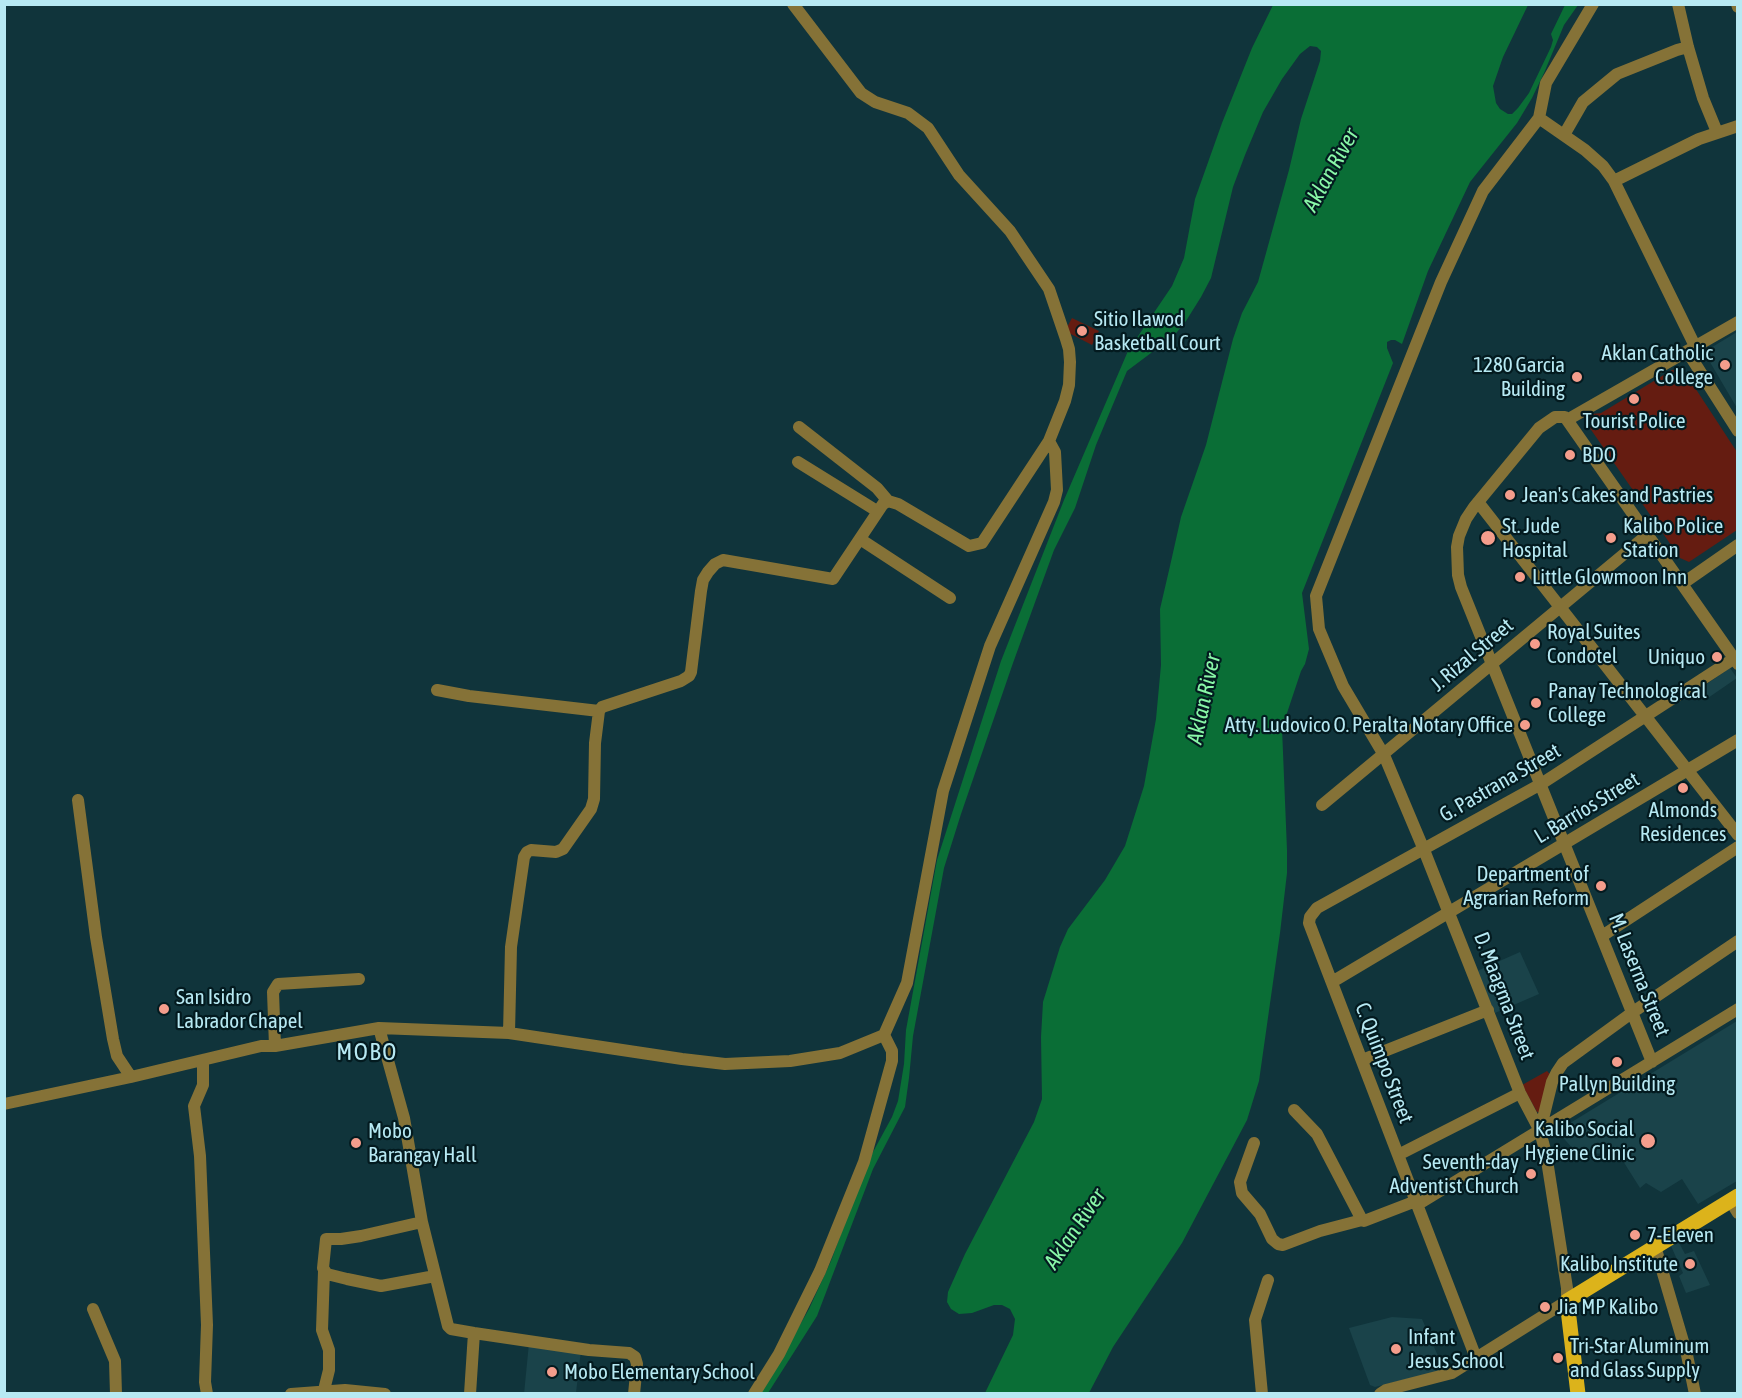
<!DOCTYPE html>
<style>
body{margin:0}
#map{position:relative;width:1742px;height:1398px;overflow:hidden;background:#10343b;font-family:"Asap Condensed",sans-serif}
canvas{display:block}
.frame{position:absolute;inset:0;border:6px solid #b7e9f3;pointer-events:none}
</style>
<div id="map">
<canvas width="1742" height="1398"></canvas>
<div class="frame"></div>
</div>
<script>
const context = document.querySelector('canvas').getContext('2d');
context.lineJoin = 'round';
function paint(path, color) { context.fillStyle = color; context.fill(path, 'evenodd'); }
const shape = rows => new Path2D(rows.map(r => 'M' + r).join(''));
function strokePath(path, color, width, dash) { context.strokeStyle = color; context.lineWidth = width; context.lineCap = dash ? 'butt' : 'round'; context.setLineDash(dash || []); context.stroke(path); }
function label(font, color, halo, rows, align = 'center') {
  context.font = font + ' "Asap Condensed",sans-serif'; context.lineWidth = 4.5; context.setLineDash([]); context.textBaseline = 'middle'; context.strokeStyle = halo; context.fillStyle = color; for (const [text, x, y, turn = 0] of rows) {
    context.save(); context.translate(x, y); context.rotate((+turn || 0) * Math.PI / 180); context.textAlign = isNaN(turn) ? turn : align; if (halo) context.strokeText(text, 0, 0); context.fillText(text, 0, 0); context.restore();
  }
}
paint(shape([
 [1737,332,1737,408,1704,352],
 [1730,668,1737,678,1705,700,1698,690],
 [1520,952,1539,994,1495,1013,1477,971],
 [1737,1021,1737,1181,1698,1204,1682,1179,1661,1192,1646,1183,1640,1188,1618,1153,1585,1154,1575,1151,1557,1131],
 [1678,1241,1685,1254,1694,1251,1710,1285,1686,1293,1679,1276,1683,1273,1671,1246],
 [1392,1317,1422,1319,1444,1370,1375,1387,1370,1385,1349,1328],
 [529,1343,581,1350,576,1393,524,1394]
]), '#1a434a');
paint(shape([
 [1072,318,1099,331,1092,345,1065,331],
 [1678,369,1686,374,1737,452,1737,530,1689,562,1680,558,1587,424,1588,419,1592,414,1601,413,1672,370],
 [1547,1071,1550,1074,1540,1113,1537,1112,1522,1085]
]), '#651c11');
paint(shape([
 [1273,5,1528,5,1503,57,1493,86,1496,103,1500,109,1508,114,1512,114,1518,108,1529,93,1551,47,1553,40,1551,34,1565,5,1578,5,1564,25,1544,73,1532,98,1517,123,1470,182,1428,271,1402,344,1395,340,1391,340,1387,342,1387,348,1393,363,1302,593,1309,649,1305,664,1301,671,1282,728,1287,850,1287,873,1280,933,1259,1081,1247,1120,1182,1243,1113,1347,1089,1393,985,1393,1013,1335,1015,1319,1010,1309,1002,1305,994,1305,972,1313,959,1314,951,1309,947,1302,948,1292,965,1254,1034,1122,1042,1099,1041,1037,1043,1002,1060,947,1068,929,1105,880,1125,846,1144,786,1156,719,1161,665,1160,609,1170,566,1181,517,1206,445,1233,339,1242,313,1258,282,1289,170,1301,119,1320,61,1321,51,1317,47,1310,46,1300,54,1282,79,1263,112,1245,155,1233,187,1211,278,1201,297,1186,321,1168,343,1155,350,1127,371,1096,445,1075,508,1054,550,1013,663,961,814,944,868,913,1036,909,1078,905,1107,873,1169,817,1316,768,1393,759,1394,784,1353,809,1309,831,1261,867,1163,892,1117,898,1101,904,1064,906,1030,937,860,1001,661,1064,500,1128,351,1172,286,1184,258,1195,199,1222,123,1252,48]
]), '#0a6e36');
strokePath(shape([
 [1678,4,1688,47,1703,98,1717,132],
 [1737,4,1738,7],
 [1539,118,1585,150,1603,166,1614,181,1695,346],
 [1564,135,1583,102,1617,74,1677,50,1688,47],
 [1614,181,1699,139,1738,126],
 [1687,351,1738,431],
 [1567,420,1738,322],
 [799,427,877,488,888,501],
 [798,462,877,511],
 [1478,502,1738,835],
 [860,539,950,598],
 [1682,584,1738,545],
 [437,690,469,696,599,711],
 [78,800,96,937,113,1039,117,1056,131,1077],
 [1322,805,1647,535],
 [1602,936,1738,847],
 [1332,982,1738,740],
 [379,1028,404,1118,422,1222,448,1326,451,1329,474,1333,589,1350,629,1353,635,1357,637,1364,634,1394],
 [509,1033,511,947,524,857,527,852,531,850,556,852,563,849,591,809,594,799,595,743,599,711,602,707,681,681,689,676,691,672,701,591,703,580,708,572,715,564,723,560,833,579,883,504,888,501,898,504,969,546,982,543,1049,441,1065,401,1069,385,1070,362,1069,349,1066,339,1049,289,1010,231,959,175,928,128,908,113,875,102,861,93,793,4],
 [275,1046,273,992,278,984,359,979],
 [203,1060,203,1085,194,1106,200,1156,207,1325,205,1382,207,1394],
 [1362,1060,1488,1010],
 [1652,1062,1461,587,1458,575,1457,547,1459,536,1466,519,1474,507,1539,428,1555,417,1565,417,1738,664],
 [4,1104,131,1077,261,1046,275,1046,379,1028,509,1033,682,1059,725,1064,790,1061,840,1053,884,1035,907,983,943,791,990,646,1054,502,1057,490,1055,452,1049,441],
 [1294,1110,1317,1134,1362,1220,1364,1221,1416,1201],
 [1540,1131,1552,1082,1557,1072,1563,1063,1633,1012,1738,941],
 [1254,1143,1240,1182,1242,1193,1260,1214,1272,1239,1278,1244,1283,1245,1320,1231,1362,1220],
 [1398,1155,1520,1093],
 [1730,1200,1738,1213],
 [1417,1205,1738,1009],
 [422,1222,361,1236,341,1239,326,1239,323,1268,327,1274,347,1279,381,1286,435,1276],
 [1655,1246,1687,1355,1695,1394],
 [93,1309,115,1361,116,1394],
 [1476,1358,1309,923,1310,917,1317,908,1541,784,1738,656],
 [324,1390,329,1370,329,1350,322,1330,324,1271],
 [291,1394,345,1390,385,1394],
 [470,1394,474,1333],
 [754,1394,779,1354,820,1271,864,1162,892,1061,892,1051,884,1035],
 [1262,1394,1255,1320,1268,1280],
 [1380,1394,1386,1390,1452,1373,1567,1301,1567,1288,1546,1154,1540,1131,1520,1093,1424,850,1384,755,1343,686,1319,629,1316,596,1441,282,1483,191,1539,118,1546,83,1593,4]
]), '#857237', 12);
strokePath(shape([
 [1578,1394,1567,1301,1738,1196]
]), '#dcb31b', 15);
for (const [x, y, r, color] of [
 [1082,331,6,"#f49d8c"],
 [1725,365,6,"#f49d8c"],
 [1577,377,6,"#f49d8c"],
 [1634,399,6,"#f49d8c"],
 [1570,455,6,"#f49d8c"],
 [1510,495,6,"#f49d8c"],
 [1488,538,8,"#f49d8c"],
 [1611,538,6,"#f49d8c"],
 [1520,577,6,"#f49d8c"],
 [1535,644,6,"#f49d8c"],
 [1717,657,6,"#f49d8c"],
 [1536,703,6,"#f49d8c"],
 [1525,725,6,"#f49d8c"],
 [1683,788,6,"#f49d8c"],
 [1601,886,6,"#f49d8c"],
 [164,1009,6,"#f49d8c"],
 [1617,1062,6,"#f49d8c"],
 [1648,1141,8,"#f49d8c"],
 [356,1143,6,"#f49d8c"],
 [1531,1174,6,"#f49d8c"],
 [1635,1235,6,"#f49d8c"],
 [1690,1264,6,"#f49d8c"],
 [1545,1307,6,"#f49d8c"],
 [1396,1349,6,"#f49d8c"],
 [1558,1358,6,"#f49d8c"],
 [552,1372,6,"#f49d8c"]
]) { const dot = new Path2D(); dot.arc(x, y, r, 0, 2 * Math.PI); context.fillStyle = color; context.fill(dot); strokePath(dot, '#031a1f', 2); }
label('21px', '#b7e9f3', '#031a1f', [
 ["Sitio Ilawod",1094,319],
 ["Basketball Court",1094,343],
 ["Aklan Catholic",1713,353,"right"],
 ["College",1713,377,"right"],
 ["1280 Garcia",1565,365,"right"],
 ["Building",1565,389,"right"],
 ["Tourist Police",1634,421,"center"],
 ["BDO",1582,455],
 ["Jean's Cakes and Pastries",1522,495],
 ["St. Jude",1502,526],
 ["Hospital",1502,550],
 ["Kalibo Police",1623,526],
 ["Station",1623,550],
 ["Little Glowmoon Inn",1532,577],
 ["Royal Suites",1547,632],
 ["Condotel",1547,656],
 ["Uniquo",1705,657,"right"],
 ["Panay Technological",1548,691],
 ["College",1548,715],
 ["Atty. Ludovico O. Peralta Notary Office",1513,725,"right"],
 ["Almonds",1683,810,"center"],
 ["Residences",1683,834,"center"],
 ["Department of",1589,874,"right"],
 ["Agrarian Reform",1589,898,"right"],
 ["San Isidro",176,997],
 ["Labrador Chapel",176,1021],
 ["Pallyn Building",1617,1084,"center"],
 ["Kalibo Social",1634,1129,"right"],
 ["Hygiene Clinic",1634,1153,"right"],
 ["Mobo",368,1131],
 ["Barangay Hall",368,1155],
 ["Seventh-day",1519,1162,"right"],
 ["Adventist Church",1519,1186,"right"],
 ["7-Eleven",1647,1235],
 ["Kalibo Institute",1678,1264,"right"],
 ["Jia MP Kalibo",1557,1307],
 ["Infant",1408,1337],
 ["Jesus School",1408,1361],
 ["Tri-Star Aluminum",1570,1346],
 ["and Glass Supply",1570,1370],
 ["Mobo Elementary School",564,1372]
], 'left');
label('21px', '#b7e9f3', '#031a1f', [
 ["J. Rizal Street",1472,655,-40],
 ["G. Pastrana Street",1500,783,-30],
 ["L. Barrios Street",1587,808,-31],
 ["M. Laserna Street",1639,975,68],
 ["D. Maagma Street",1504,996,69],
 ["C. Quimpo Street",1384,1063,69]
]);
label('italic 22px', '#89f8a8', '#031a1f', [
 ["Aklan River",1331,170,-61],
 ["Aklan River",1204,699,-78],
 ["Aklan River",1075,1229,-56]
]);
context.letterSpacing = '1.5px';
label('24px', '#b7e9f3', '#031a1f', [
 ["MOBO",367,1052]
]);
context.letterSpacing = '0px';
</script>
